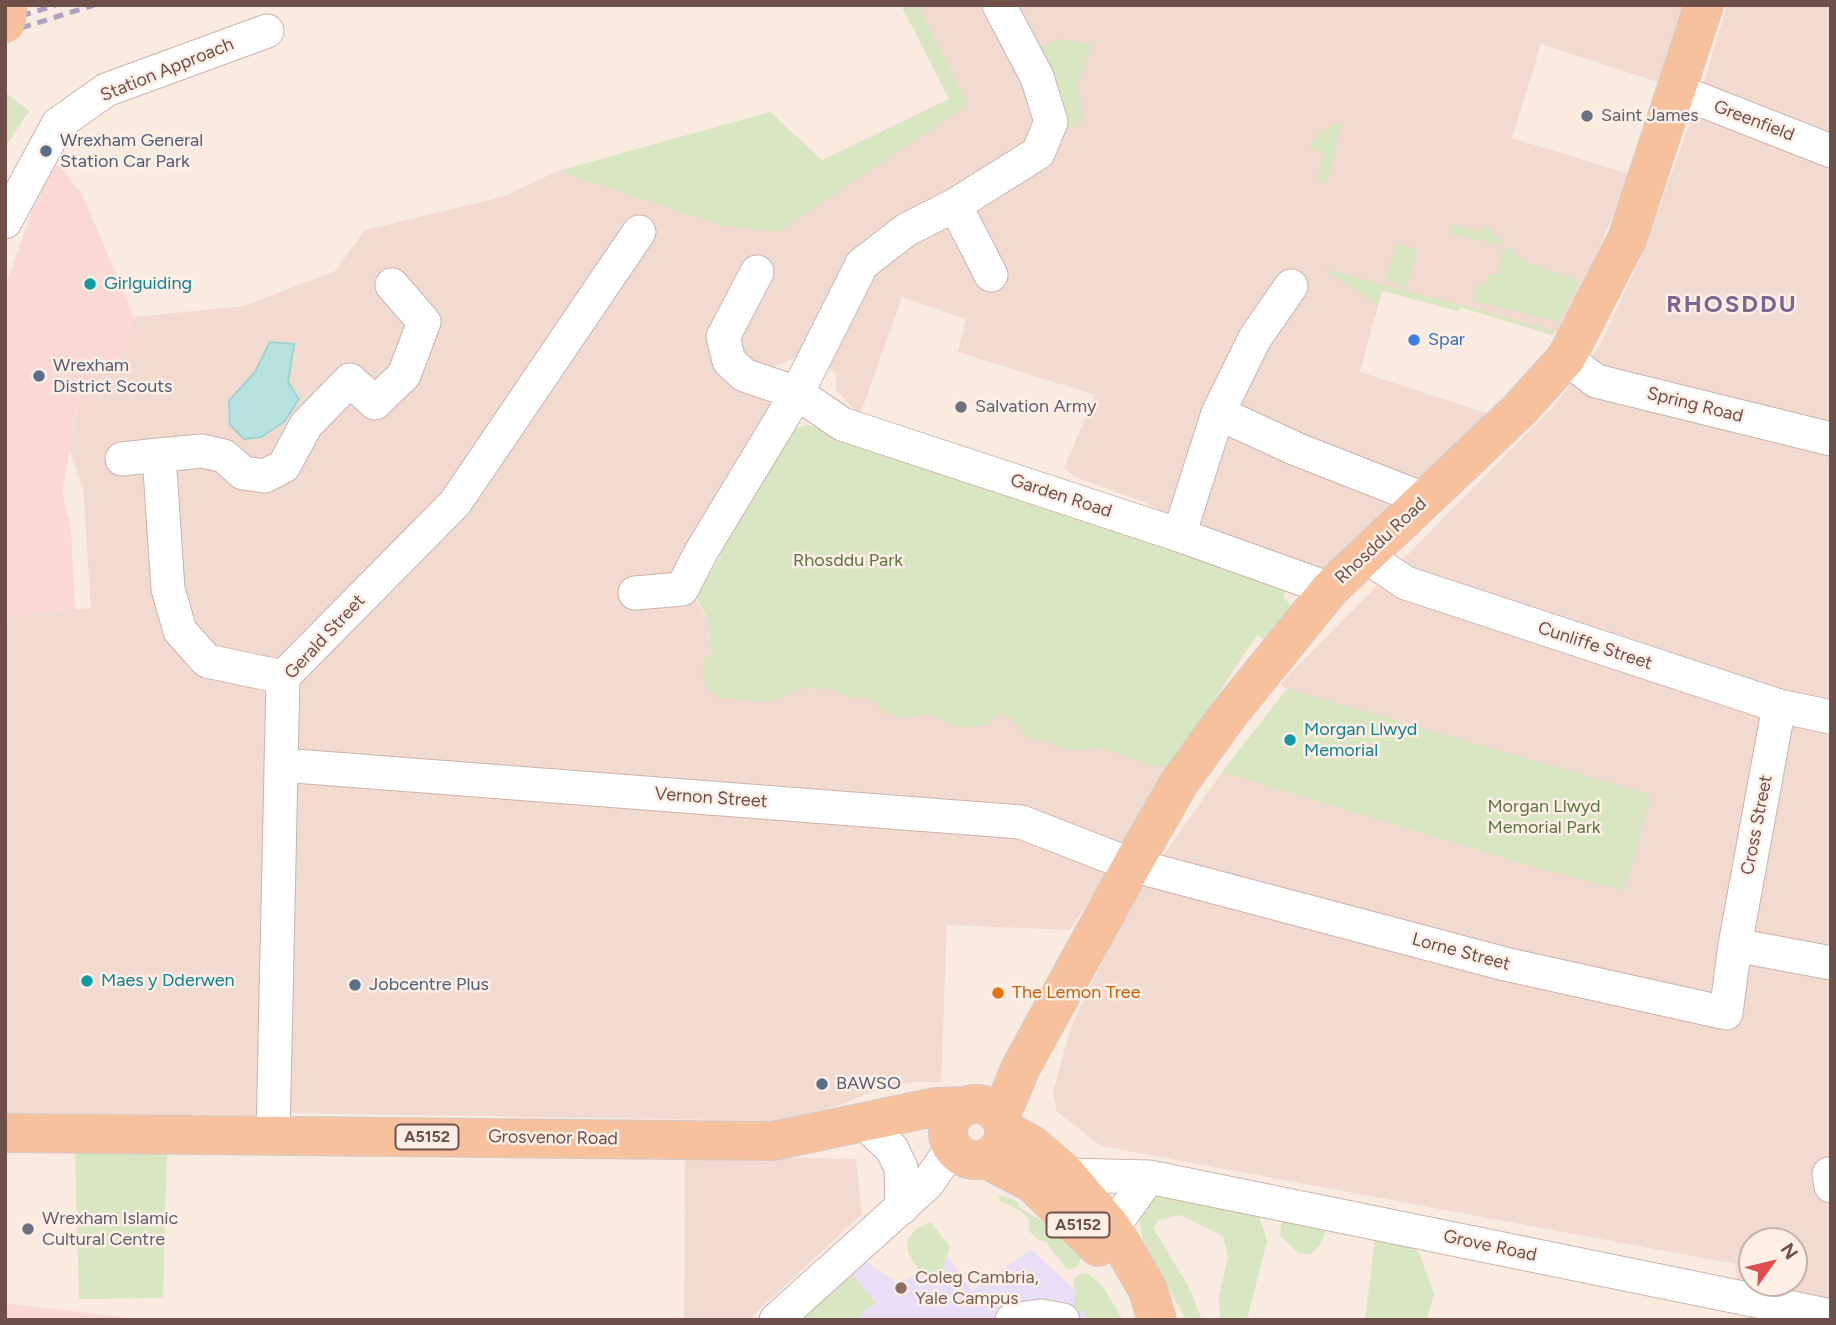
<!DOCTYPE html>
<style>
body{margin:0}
#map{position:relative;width:1836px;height:1325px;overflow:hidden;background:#faebe1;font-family:Figtree,sans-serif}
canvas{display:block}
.frame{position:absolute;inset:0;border:7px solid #6f4f4a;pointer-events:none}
.north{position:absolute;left:1738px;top:1227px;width:70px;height:70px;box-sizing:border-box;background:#feefe6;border:2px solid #c5afa8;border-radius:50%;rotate:56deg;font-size:19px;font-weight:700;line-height:28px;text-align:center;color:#6f4f4a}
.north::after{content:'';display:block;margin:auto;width:24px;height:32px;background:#de4e4c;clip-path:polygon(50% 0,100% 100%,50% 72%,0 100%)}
</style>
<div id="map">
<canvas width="1836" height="1325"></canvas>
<div class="frame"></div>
<div class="north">N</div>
</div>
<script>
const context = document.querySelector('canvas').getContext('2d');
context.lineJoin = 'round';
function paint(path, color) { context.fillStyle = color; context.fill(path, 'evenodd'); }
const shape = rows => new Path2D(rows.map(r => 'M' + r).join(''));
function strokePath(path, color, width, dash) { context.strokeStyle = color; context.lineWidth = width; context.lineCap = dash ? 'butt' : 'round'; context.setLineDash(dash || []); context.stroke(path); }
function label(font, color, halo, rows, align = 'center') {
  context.font = font + ' Figtree,sans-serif'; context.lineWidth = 5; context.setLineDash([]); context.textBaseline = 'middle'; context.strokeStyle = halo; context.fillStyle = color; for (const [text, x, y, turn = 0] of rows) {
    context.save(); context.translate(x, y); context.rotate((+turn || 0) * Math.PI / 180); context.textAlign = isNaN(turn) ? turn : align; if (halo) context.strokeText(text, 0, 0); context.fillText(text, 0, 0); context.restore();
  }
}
paint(shape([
 [917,5,1689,5,1664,84,1541,44,1512,138,1630,174,1574,309,1560,332,1556,331,1552,335,1460,307,1458,311,1382,291,1360,372,1489,414,1329,579,1219,543,1144,502,1075,477,1064,468,1095,395,958,352,966,319,902,297,860,415,836,390,836,373,809,352,773,367,769,412,681,576,709,622,712,676,776,663,1005,709,1169,767,1141,819,1070,930,947,925,941,1082,913,1082,884,1087,845,1103,784,1121,289,1113,273,1135,5,1117,5,617,91,608,83,489,70,450,81,389,123,353,134,317,244,306,335,271,365,230,502,197,558,171,720,225,968,104],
 [1727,5,1831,5,1831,1320,1749,1320,1739,1304,1735,1264,1101,1146,1057,1112,1053,1091,1071,1027,1131,901,1222,772,1533,867,1280,684,1553,407,1600,345,1641,257,1700,95],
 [1752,1241,1794,1241,1794,1283,1752,1283],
 [685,1157,856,1159,862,1214,748,1320,684,1320]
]), '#f1dbd0');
paint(shape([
 [57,163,82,194,134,317,123,353,81,389,62,492,71,527,75,610,5,617,5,287,33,208],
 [5,1303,146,1320,5,1320]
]), '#fad8d5');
paint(shape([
 [1031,1249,1107,1320,798,1320,863,1260,899,1284,947,1255,972,1291]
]), '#e8def6');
paint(shape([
 [901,5,917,5,968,104,778,232,720,225,558,171,770,112,822,160,949,99],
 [1063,39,1091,45,1077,85,1084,118,1078,126,1072,128,1065,126,1037,51,1045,44],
 [5,92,29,111,5,148],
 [1340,121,1341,126,1327,183,1317,180,1323,153,1309,148,1318,134],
 [1484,223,1502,242,1500,245,1449,233,1452,224,1482,232],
 [1396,244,1417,249,1407,286,1386,281],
 [1508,247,1525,262,1575,279,1578,283,1558,322,1473,301,1477,284,1486,285,1489,273,1497,275,1502,251],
 [1322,269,1469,307,1556,331,1552,335,1460,307,1458,311,1382,290,1378,305],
 [809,425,1287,590,1283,596,1291,606,1293,620,1265,640,1257,635,1169,767,1160,764,1155,767,1102,748,1073,751,1026,736,1009,716,997,714,987,725,963,728,927,714,905,718,886,713,868,697,850,698,834,690,807,687,770,702,717,698,705,685,702,671,705,657,711,655,709,622,697,598,788,430],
 [1287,689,1651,795,1624,890,1533,867,1222,772],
 [75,1149,167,1149,163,1298,79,1299],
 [1153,1191,1259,1215,1267,1241,1247,1320,1220,1320,1219,1296,1228,1257,1223,1236,1180,1215,1159,1220,1153,1228,1189,1287,1202,1320,1186,1320,1143,1241,1138,1215],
 [998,1195,1017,1201,1020,1208,1048,1225,1051,1232,1075,1245,1082,1255,1078,1266,1069,1270,1064,1266,1046,1242,1037,1239,1028,1230,1030,1221,1021,1211,1000,1201],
 [1292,1212,1326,1227,1322,1242,1311,1254,1299,1254,1280,1236,1281,1224],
 [931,1222,950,1247,943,1268,932,1276,918,1269,909,1254,907,1240,916,1229],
 [1401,1236,1420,1255,1434,1294,1427,1319,1365,1320,1375,1238],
 [850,1272,876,1303,862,1312,860,1320,800,1320],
 [1081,1273,1088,1274,1102,1285,1123,1320,1086,1320,1084,1310,1078,1312,1073,1307,1076,1296,1073,1279]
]), '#d8e6c1');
const water = shape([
 [270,342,294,344,288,382,299,399,284,422,261,437,244,439,230,425,229,401,255,372,270,342]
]);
paint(water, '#b7e2df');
strokePath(water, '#9ed3d0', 2);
const minor = shape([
 [999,5,1037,77,1051,122,1038,153,955,205,906,230,862,264,797,393,842,424,1179,535,1330,589],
 [1678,91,1831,151],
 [955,205,991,275],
 [5,222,58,124,106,90,267,31],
 [1566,358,1596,381,1831,439],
 [1218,413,1296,449,1426,500],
 [122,459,159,455],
 [1179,535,1218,413,1255,338,1291,286],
 [1367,557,1406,583,1779,706,1831,717],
 [635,593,682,589,701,552,797,393,744,375,729,361,723,337,757,272],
 [283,677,207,661,180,631,168,589,159,455,202,451,224,456,243,473,265,476,284,466,306,425,350,380,375,403,404,375,424,322,392,285],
 [282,765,1021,822,1132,865,1505,964,1726,1013,1735,945,1779,706],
 [1735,945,1831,963],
 [872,1130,892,1149,901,1168,902,1208],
 [273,1135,283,677,455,503,639,232],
 [1829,1174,1831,1186],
 [1067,1175,1149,1177,1831,1316],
 [1112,1228,1149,1177],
 [776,1320,927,1184,952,1148],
 [1012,1320,1041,1316,1063,1320]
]);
const major = shape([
 '948 1132a28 28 0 1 1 56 0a28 28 0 1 1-56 0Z',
 [1000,1117,1021,1067,1132,865,1179,783,1228,715,1330,589,1519,410,1566,358,1627,239,1704,5],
 [1004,1130,1032,1145,1067,1175,1112,1228,1148,1290,1157,1320],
 [5,1133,773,1141,935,1107,963,1106],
 [986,1159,1032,1183,1098,1247]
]);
strokePath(minor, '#ccb3ab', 35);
strokePath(major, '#d4cac9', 40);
strokePath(minor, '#fff', 33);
strokePath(major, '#f6c19c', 38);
strokePath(shape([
 [5,21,56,5],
 [5,33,94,5]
]), '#aca1c2', 5, [10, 7]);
const majorBridge = shape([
 [5,24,8,5]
]);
strokePath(majorBridge, '#d4cac9', 40, []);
strokePath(majorBridge, '#f6c19c', 38);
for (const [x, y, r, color] of [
 [1587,116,7,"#6b7280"],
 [46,151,7,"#5c6f8a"],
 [90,284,7,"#0f9aa8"],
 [1414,340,7,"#3f7fe0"],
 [39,376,7,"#5c6f8a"],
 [961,407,7,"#6b7280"],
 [1290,740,7,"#0f9aa8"],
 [87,981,7,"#0f9aa8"],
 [355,985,7,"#5c6f8a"],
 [998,993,7,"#e8710a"],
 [822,1084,7,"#5c6f8a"],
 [28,1229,7,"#6b7280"],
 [901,1288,7,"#8d6e63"]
]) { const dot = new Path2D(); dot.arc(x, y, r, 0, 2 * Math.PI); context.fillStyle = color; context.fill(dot); strokePath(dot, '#feefe6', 2.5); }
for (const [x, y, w] of [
 [427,1137,63],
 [1078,1225,63]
]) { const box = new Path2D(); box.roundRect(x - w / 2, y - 12.5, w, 25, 5); context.fillStyle = '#feefe6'; context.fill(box); strokePath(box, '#6f4f4a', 2); }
label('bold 16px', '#6f4f4a', null, [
 ["A5152",427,1137],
 ["A5152",1078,1225]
]);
label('18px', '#6f4f4a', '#feefe6', [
 ["Station Approach",167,70,-22],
 ["Greenfield",1754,121,21],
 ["Spring Road",1695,405,14],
 ["Garden Road",1061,496,18],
 ["Rhosddu Road",1381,541,-43],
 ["Gerald Street",325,637,-47],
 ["Cunliffe Street",1595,646,18],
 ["Vernon Street",711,798,4],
 ["Cross Street",1757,825,-79],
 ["Lorne Street",1461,952,15],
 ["Grosvenor Road",553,1138,1],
 ["Grove Road",1490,1246,12]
]);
label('18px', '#5b616d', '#feefe6', [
 ["Saint James",1601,116],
 ["Salvation Army",975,407],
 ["Wrexham Islamic",42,1219],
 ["Cultural Centre",42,1240]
], 'left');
label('18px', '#4e5e75', '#feefe6', [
 ["Wrexham General",60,141],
 ["Station Car Park",60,162],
 ["Wrexham",53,366],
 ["District Scouts",53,387],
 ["Jobcentre Plus",369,985],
 ["BAWSO",836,1084]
], 'left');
label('18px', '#0d838f', '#feefe6', [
 ["Girlguiding",104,284],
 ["Morgan Llwyd",1304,730],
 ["Memorial",1304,751],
 ["Maes y Dderwen",101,981]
], 'left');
label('18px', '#366cbe', '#feefe6', [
 ["Spar",1428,340]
], 'left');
label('18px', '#5c7542', '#feefe6', [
 ["Rhosddu Park",848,561],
 ["Morgan Llwyd",1544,807],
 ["Memorial Park",1544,828]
]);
label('18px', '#c56008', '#feefe6', [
 ["The Lemon Tree",1012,993]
], 'left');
label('18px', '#785e54', '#feefe6', [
 ["Coleg Cambria,",915,1278],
 ["Yale Campus",915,1299]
], 'left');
context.letterSpacing = '2px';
label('bold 24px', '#7a6593', '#feefe6', [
 ["RHOSDDU",1732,305]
]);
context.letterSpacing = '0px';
</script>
